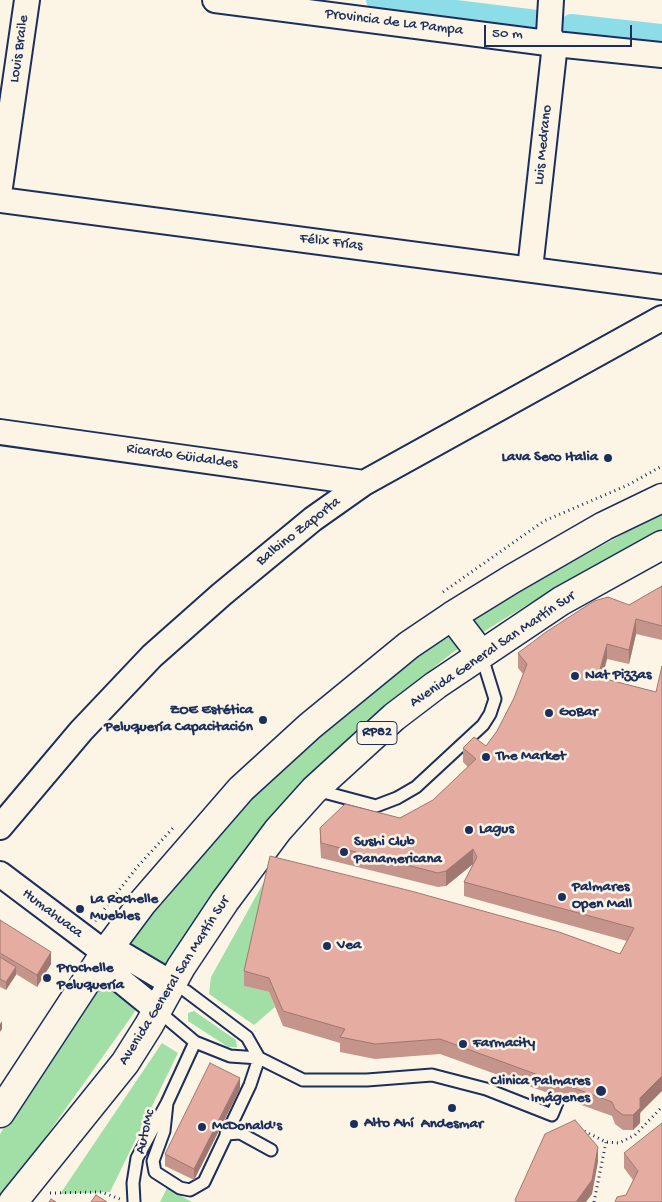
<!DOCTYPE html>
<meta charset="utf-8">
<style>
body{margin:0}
#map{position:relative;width:662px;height:1202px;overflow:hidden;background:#fcf5e5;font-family:"Gochi Hand",sans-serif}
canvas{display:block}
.scale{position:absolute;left:484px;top:25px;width:148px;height:22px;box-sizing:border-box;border:2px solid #1b2f5e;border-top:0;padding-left:6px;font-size:15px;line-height:18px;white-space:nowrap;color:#1b2f5e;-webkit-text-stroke:4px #fcf5e5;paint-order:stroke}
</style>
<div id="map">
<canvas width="662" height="1202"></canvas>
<div class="scale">50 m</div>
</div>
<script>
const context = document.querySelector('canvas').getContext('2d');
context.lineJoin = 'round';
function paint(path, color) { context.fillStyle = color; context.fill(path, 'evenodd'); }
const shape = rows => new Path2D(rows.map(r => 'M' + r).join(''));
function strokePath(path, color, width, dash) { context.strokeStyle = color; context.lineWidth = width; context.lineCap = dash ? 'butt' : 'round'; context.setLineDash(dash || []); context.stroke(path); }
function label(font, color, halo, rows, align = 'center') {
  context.font = font + ' "Gochi Hand",sans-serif'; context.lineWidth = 5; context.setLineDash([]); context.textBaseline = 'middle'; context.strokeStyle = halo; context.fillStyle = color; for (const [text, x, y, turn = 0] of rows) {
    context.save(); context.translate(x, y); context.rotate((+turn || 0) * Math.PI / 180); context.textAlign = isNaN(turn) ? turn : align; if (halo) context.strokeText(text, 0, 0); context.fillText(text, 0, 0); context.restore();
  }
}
paint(shape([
 [662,513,662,531,562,584,499,622,452,653,418,680,387,706,267,826,0,1201,0,1134,109,961,168,889,278,767,407,663,489,607],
 [270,871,244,986,269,992,275,1007,254,1025,209,994,211,977],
 [194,1011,236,1040,237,1047,228,1047,188,1021,188,1013],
 [162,1043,178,1053,110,1192,60,1194],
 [167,1188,192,1202,160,1202]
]), '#a1dfa6');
strokePath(shape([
 [376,0,537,20],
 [571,24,662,34]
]), '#8ddde9', 20);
const service = shape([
 [316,790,376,806,397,798,416,787,483,725,490,714,495,699,481,654],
 [171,983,186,991,247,1037,259,1058,303,1080,367,1080,432,1075,486,1089,552,1115,559,1098],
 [157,1010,195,1042,230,1056,259,1058,250,1085,204,1182,190,1190,180,1188,155,1172,153,1161,164,1131,167,1103],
 [226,1134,240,1133,271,1150],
 [134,1202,133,1183,137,1158,167,1103,195,1042]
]);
const minor = shape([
 [215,0,555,44,662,55],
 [0,187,27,0],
 [0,200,662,287],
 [530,269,555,44,549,34,551,0],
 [0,432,364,483],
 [0,827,81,731,152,656,222,594,313,519,364,483,662,318],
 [0,874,105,953,122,954,171,983],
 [105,953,109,971,157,1010]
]);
const primary = shape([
 [452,616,481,654],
 [0,1113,105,953,143,902,241,789,310,726,409,645,452,616,512,579,604,526,662,498],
 [13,1202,125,1063,149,1025,181,967,225,901,278,830,314,790,394,717,436,685,561,601,662,545]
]);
strokePath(service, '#1b2f5e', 15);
strokePath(minor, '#1b2f5e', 28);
strokePath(primary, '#1b2f5e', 31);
strokePath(shape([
 [443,592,544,521,628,485,662,466],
 [95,921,138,866,173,828],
 [580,1129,606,1142,619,1143,635,1135,662,1107],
 [50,1193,101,1192,120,1199],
 [594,1202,606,1142]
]), '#1b2f5e', 3, [1, 4]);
strokePath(service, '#fcf5e5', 11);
strokePath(minor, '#fcf5e5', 24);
strokePath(primary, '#fcf5e5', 28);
paint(shape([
 [662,586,662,640,636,634,629,664,607,659,602,678,656,692,640,1123,633,1130,623,1130,615,1124,612,1116,440,1054,375,1059,340,1052,340,1043,283,1026,269,992,244,986,244,971,620,954,627,941,464,896,464,882,473,864,446,886,438,887,321,858,320,843,320,828,400,818,433,800,468,767,463,762,463,748,486,746,497,731,514,698,523,674,518,668,518,653,629,605],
 [0,920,51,964,37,987,16,974,6,990,0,987],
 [240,1089,194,1180,165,1166,165,1154],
 [624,1153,662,1202,626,1195,633,1180,624,1168]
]), '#c5948b');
paint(shape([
 [636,619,636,634,629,664,629,650],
 [607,644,607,659,598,692,598,677],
 [473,849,473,864,446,886,446,871],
 [51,952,51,964,37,987,37,975],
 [16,967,16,975,6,990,6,982],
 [2,1021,2,1029,0,1032,0,1024],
 [662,1076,662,1091,640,1113,640,1123,633,1130,633,1115,640,1098],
 [240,1078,240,1089,194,1180,194,1169],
 [598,1147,598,1162,592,1194,586,1202,576,1202]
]), '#a07871');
const building = shape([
 [662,586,662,626,636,619,629,650,607,644,598,677,656,692,662,666,662,1076,640,1098,640,1108,633,1115,623,1115,615,1109,612,1102,440,1039,375,1044,340,1037,345,1029,283,1011,269,978,244,971,270,856,411,891,559,932,620,954,634,928,464,882,477,857,473,849,446,871,438,873,321,843,320,828,345,804,400,818,433,800,476,759,463,748,474,737,486,746,497,731,514,698,527,664,518,653,546,632,594,601,608,597,629,605,662,586],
 [0,920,51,952,37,975,0,953,0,920],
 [0,957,16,967,6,982,0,979,0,957],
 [210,1063,240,1078,194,1169,165,1154,210,1063],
 [575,1120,598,1147,592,1180,576,1202,516,1202,515,1200,545,1134,575,1120],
 [662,1123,662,1202,615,1202,617,1197,626,1195,638,1171,624,1153,662,1123],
 [96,1195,107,1202,91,1202,96,1195],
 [51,1199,56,1202,49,1202,51,1199]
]);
paint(building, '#e5aca2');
strokePath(building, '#a07871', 1);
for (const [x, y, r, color] of [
 [608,458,5,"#1b2f5e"],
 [575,676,5,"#1b2f5e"],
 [549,713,5,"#1b2f5e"],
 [263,720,5,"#1b2f5e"],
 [486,757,5,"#1b2f5e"],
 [469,830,5,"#1b2f5e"],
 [344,852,5,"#1b2f5e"],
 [562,897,5,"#1b2f5e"],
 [80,909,5,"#1b2f5e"],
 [327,946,5,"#1b2f5e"],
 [47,978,5,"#1b2f5e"],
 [463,1044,5,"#1b2f5e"],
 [601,1091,6,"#1b2f5e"],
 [452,1108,5,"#1b2f5e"],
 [354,1124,5,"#1b2f5e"],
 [202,1127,5,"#1b2f5e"]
]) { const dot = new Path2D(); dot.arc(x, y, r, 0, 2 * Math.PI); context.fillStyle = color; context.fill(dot); strokePath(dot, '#fcf5e5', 2); }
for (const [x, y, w] of [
 [377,733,40]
]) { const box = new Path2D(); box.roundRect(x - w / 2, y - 11.5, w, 23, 4); context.fillStyle = '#fcf5e5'; context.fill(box); strokePath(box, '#1b2f5e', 1); }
label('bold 14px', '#1b2f5e', null, [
 ["RP82",377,733]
]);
label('15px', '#1b2f5e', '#fcf5e5', [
 ["Provincia de La Pampa",394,23,7],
 ["Louis Braile",20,49,-82],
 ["Luis Medrano",544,145,-84],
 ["Félix Frías",331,243,7],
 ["Ricardo Güidaldes",182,457,8],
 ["Balbino Zaporta",299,532,-38],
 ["Avenida General San Martín Sur",493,650,-34],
 ["Humahuaca",52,914,37],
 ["Avenida General San Martín Sur",175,981,-58],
 ["AutoMc",146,1132,-77]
]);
label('bold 15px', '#1b2f5e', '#fcf5e5', [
 ["Lava Seco Italia",598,458,"right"],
 ["Nat Pizzas",585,676],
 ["ZOE Estética",253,711,"right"],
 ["Peluquería Capacitación",253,728,"right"],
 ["GoBar",559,713],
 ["The Market",496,757],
 ["Lagus",479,830],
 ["Sushi Club",354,843],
 ["Panamericana",354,860],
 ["Palmares",572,888],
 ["Open Mall",572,905],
 ["La Rochelle",90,900],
 ["Muebles",90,917],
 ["Vea",337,946],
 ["Prochelle",57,969],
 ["Peluquería",57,986],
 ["Farmacity",473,1044],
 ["Clinica Palmares",590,1082,"right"],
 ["Imágenes",590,1099,"right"],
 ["Alto Ahí",364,1124],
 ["Andesmar",452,1125,"center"],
 ["McDonald's",212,1127]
], 'left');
</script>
